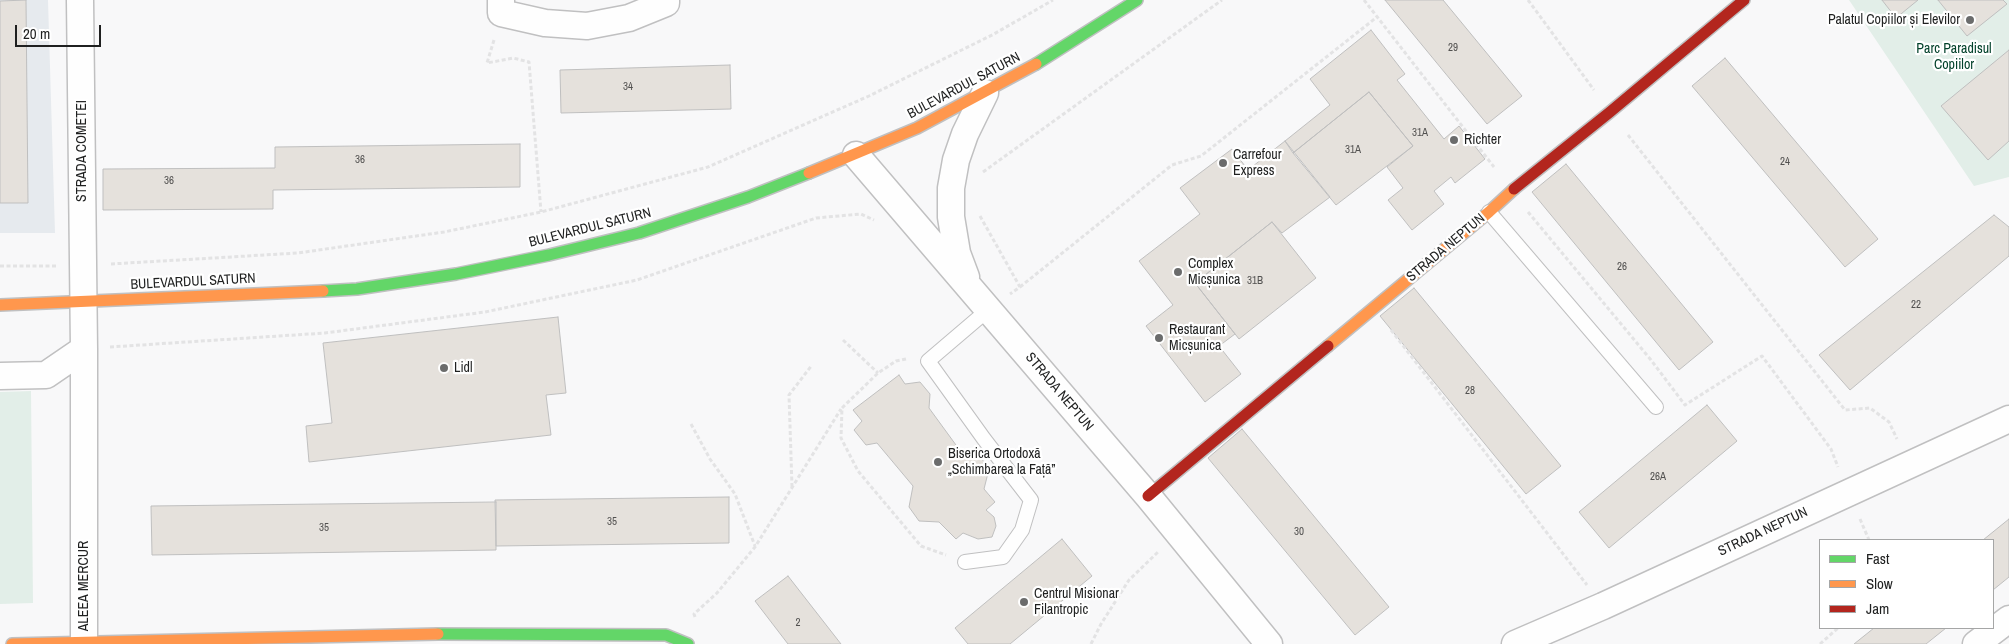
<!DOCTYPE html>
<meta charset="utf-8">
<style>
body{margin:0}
#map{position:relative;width:2009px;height:644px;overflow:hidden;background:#f8f8f9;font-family:"Archivo Narrow",sans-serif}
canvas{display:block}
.legend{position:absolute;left:1819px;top:539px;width:175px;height:90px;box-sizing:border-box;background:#fff;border:1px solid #a5a6a6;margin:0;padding:6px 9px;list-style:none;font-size:15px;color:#1f2020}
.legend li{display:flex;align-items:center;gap:10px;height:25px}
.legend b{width:25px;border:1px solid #a5a6a6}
.scale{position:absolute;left:15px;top:25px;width:86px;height:22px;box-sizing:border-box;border:2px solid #1f2020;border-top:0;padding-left:6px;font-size:15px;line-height:18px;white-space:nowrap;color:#1f2020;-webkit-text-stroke:4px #fff;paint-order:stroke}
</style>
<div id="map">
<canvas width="2009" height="644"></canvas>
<ul class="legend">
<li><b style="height:6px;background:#63d668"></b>Fast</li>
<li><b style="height:6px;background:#ff974d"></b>Slow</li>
<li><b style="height:6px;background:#b3261e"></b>Jam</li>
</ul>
<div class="scale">20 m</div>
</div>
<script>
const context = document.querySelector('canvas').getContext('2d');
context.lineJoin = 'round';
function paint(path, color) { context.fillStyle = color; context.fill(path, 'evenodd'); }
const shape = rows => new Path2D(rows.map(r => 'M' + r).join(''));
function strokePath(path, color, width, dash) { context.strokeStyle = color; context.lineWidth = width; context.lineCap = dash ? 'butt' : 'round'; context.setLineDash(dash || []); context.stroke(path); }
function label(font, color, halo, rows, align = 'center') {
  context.font = font + ' "Archivo Narrow",sans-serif'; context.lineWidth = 4.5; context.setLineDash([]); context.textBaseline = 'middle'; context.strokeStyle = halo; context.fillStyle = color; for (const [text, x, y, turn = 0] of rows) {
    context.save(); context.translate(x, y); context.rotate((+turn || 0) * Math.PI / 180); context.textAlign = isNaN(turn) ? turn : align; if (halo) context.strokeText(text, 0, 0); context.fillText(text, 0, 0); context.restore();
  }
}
paint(shape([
 [0,0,48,0,55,233,0,233]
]), '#e6eaee');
paint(shape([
 [1849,0,2009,0,2009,177,1974,186],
 [31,391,33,603,0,604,0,392]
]), '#e2eee8');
const building = shape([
 [26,0,28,203,0,203,0,1,26,0],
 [1385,0,1443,0,1522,96,1487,124,1385,0],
 [1882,0,1918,0,1896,18,1882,0],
 [1938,0,2003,0,2007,4,1967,36,1938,0],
 [1371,30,1405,74,1397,80,1444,139,1459,126,1485,159,1455,183,1451,177,1434,191,1444,204,1412,230,1388,200,1403,188,1387,167,1413,146,1369,92,1293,153,1285,141,1330,105,1310,79,1371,30],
 [2009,50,2009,141,1988,160,1941,106,2009,50],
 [1725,58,1878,239,1845,267,1692,86,1725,58],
 [730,65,731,109,561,113,560,70,730,65],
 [1369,92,1413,146,1336,205,1293,153,1369,92],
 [1285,141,1330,197,1282,233,1272,222,1195,283,1235,334,1219,346,1241,374,1205,402,1146,326,1173,305,1139,261,1200,214,1180,188,1232,149,1248,170,1285,141],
 [520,144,520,187,273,190,273,209,103,210,103,169,275,168,275,147,520,144],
 [1566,164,1713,342,1679,370,1532,192,1566,164],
 [1994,215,2009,227,2009,256,1850,390,1819,355,1994,215],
 [1272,222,1316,278,1239,339,1195,283,1272,222],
 [1414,288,1561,466,1526,494,1380,316,1414,288],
 [558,317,566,393,546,395,551,435,309,462,306,426,332,423,323,343,558,317],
 [899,375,905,384,920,382,930,394,929,408,964,456,979,455,989,469,984,489,995,502,986,510,994,517,996,526,992,537,978,539,963,533,956,539,939,522,919,521,909,507,913,486,877,443,866,445,854,430,862,421,853,410,899,375],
 [1707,405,1737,441,1609,548,1579,512,1707,405],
 [1242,429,1389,607,1355,635,1208,458,1242,429],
 [729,497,729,543,496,546,495,500,729,497],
 [496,502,496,550,152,555,151,506,496,502],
 [2009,519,2009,577,1993,590,1993,540,1983,540,2009,519],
 [1062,539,1092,576,1010,644,968,644,955,628,1062,539],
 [788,576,841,644,788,644,755,601,788,576],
 [1874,628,1946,628,1926,644,1854,644,1874,628]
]);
paint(building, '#e5e1dc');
strokePath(building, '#bfbfbf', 1);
const lane = shape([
 [1489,212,1656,407],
 [965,562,1003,557,1022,530,1031,500,984,439,928,361,989,309]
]);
const street = shape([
 [80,0,84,349,84,643],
 [501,0,501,13,545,23,587,26,629,18,666,3,666,0],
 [856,155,1148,496,1269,644],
 [966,277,957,253,951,217,951,188,956,160,965,134,985,93],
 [0,376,46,375,84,349],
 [1515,644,1603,606,2009,419],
 [1976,644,2009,619]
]);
const fast = shape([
 [1036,64,1137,0],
 [323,291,357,289,456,274,549,255,639,233,748,197,809,173],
 [438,634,666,635,688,644]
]);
const slow = shape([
 [809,173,917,128,1036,64],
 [0,305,323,291],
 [1328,346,1489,212,1514,189],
 [12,644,438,634]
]);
const jam = shape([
 [1514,189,1610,112,1744,0],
 [1148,496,1328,346]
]);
strokePath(lane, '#c0c0c1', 16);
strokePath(street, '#c0c0c1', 29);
strokePath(fast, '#c0c0c1', 14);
strokePath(slow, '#c0c0c1', 14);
strokePath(jam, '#c0c0c1', 14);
strokePath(shape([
 [1364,0,1494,167],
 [1528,0,1594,90],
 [494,40,487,63,513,58,529,62,541,212],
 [1628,135,1845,410,1870,408,1889,422,1897,439],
 [983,172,1222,0],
 [1528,212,1651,360,1685,405,1762,356,1831,449,1838,467],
 [980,216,1020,287,1010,294],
 [111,264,298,253,444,232,541,212,708,167,869,96,994,34,1053,0],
 [0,266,57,266],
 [1020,287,1172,165,1201,156,1377,17],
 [1391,330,1587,585],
 [843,340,878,373],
 [110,347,325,333,485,312,637,280,816,218,861,214,874,220],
 [906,359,896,361,878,373,842,408,841,438,858,471,921,546,946,555],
 [691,424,710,459,735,494,755,546],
 [792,487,789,395,812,365],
 [1860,519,1869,540],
 [695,617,694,614,717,593,755,547,841,409],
 [1091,644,1101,624,1129,580,1158,552],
 [1820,644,1838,628]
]), '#e3e3e4', 3, [4, 2.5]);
strokePath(lane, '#fefefe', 14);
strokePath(street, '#fefefe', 26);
strokePath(fast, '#63d668', 11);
strokePath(slow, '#ff974d', 11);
strokePath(jam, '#b3261e', 11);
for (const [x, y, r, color] of [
 [1970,20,5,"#6b6c6c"],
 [1454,140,5,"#6b6c6c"],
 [1223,163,5,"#6b6c6c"],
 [1178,272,5,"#6b6c6c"],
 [1159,338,5,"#6b6c6c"],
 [444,368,5,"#6b6c6c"],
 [938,462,5,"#6b6c6c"],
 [1024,602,5,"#6b6c6c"]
]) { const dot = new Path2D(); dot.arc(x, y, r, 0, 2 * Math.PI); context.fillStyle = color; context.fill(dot); strokePath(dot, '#fff', 2); }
label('11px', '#525150', null, [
 ["29",1453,48],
 ["34",628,87],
 ["31A",1420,133],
 ["31A",1353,150],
 ["36",360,160],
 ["24",1785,162],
 ["36",169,181],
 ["26",1622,267],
 ["31B",1255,281],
 ["22",1916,305],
 ["28",1470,391],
 ["26A",1658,477],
 ["35",612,522],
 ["35",324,528],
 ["30",1299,532],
 ["2",798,623]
]);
label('14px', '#1f2020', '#fff', [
 ["Palatul Copiilor și Elevilor",1960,20,"right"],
 ["Richter",1464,140],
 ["Carrefour",1233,155],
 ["Express",1233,171],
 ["Complex",1188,264],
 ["Micșunica",1188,280],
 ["Restaurant",1169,330],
 ["Micșunica",1169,346],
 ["Lidl",454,368],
 ["Biserica Ortodoxă",948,454],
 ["„Schimbarea la Față”",948,470],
 ["Centrul Misionar",1034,594],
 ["Filantropic",1034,610]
], 'left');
label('14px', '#02412a', '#fff', [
 ["Parc Paradisul",1954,49],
 ["Copiilor",1954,65]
]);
label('14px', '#1f2020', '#fff', [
 ["BULEVARDUL SATURN",964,86,-28],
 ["STRADA COMETEI",82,151,-90],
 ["BULEVARDUL SATURN",590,228,-14],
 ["STRADA NEPTUN",1446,248,-40],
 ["BULEVARDUL SATURN",193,282,-3],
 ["STRADA NEPTUN",1059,392,50],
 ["STRADA NEPTUN",1763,532,-25],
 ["ALEEA MERCUR",84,586,-90]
]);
</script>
